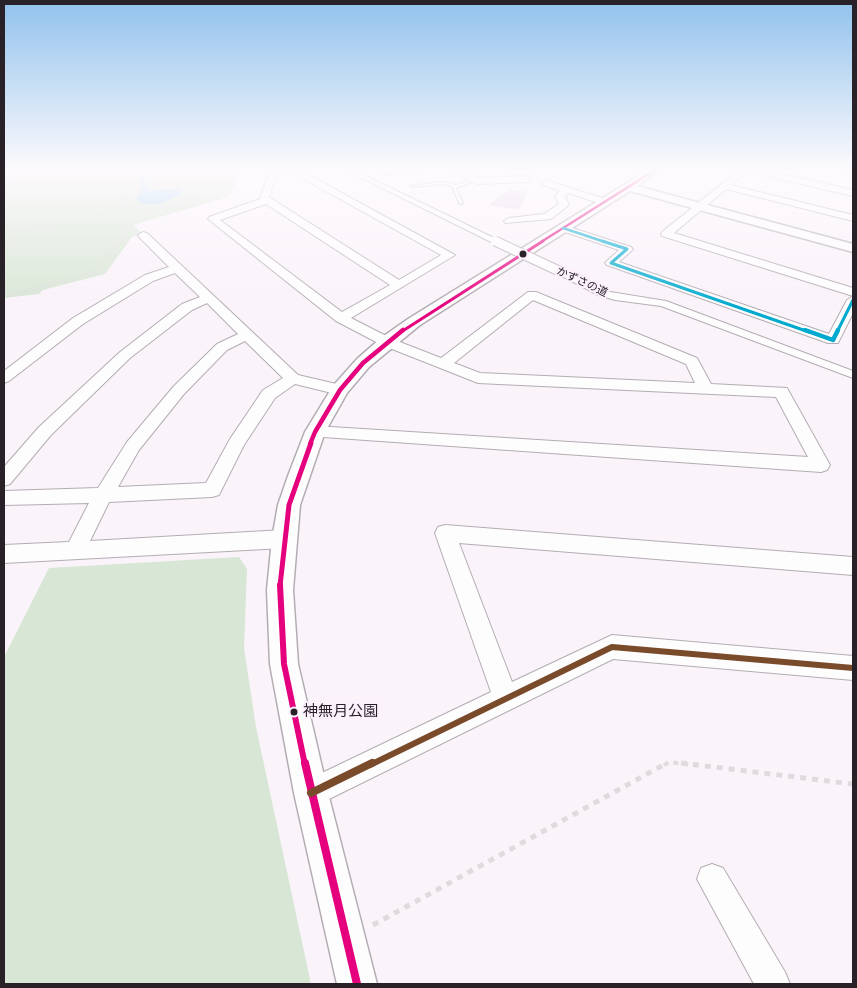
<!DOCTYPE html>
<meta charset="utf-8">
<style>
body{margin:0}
#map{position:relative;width:857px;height:988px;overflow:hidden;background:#faf3fa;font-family:"Roboto Serif",serif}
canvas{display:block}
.frame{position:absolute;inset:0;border:5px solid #282228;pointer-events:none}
</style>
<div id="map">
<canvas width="857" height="988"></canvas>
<div class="frame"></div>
</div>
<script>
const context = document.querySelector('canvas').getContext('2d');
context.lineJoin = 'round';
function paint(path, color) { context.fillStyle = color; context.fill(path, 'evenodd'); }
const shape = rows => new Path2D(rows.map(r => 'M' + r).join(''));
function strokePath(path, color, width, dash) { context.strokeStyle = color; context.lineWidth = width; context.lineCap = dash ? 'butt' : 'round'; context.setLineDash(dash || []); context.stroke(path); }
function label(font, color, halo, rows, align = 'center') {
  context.font = font + ' "Roboto Serif","Noto Sans JP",serif'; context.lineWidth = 4; context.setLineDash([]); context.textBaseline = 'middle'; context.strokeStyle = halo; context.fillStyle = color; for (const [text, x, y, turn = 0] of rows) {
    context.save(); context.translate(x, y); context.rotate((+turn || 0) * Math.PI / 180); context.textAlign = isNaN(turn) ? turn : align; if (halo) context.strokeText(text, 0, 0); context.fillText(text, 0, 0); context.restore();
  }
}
paint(shape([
 [4,170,242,170,228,197,133,225,142,233,132,237,105,274,43,290,39,294,4,298],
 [239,557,247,569,244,648,256,727,311,984,4,984,4,657,49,568]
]), '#d8e6d5');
paint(shape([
 [135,173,140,173,147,182,146,188,150,190,180,189,182,192,180,195,160,204,143,204,136,200,141,191,141,184]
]), '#b0d6f3');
paint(shape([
 [509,189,527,192,519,210,489,205]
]), '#e6dae7');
const service = shape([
 [410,170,422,170,385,175,383,174,410,170],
 [474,179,475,181,456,188,463,203,461,204,459,203,452,186,443,184,412,187,410,186,443,182,456,185,474,179]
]);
const pedestrian = shape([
 [346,170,354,170,498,240,491,242,346,170],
 [559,268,604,291,666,301,853,371,853,378,661,306,615,300,598,295,556,273,556,269,559,268]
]);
const minor = shape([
 [277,170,300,170,455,255,351,318,392,339,441,358,528,292,536,292,697,358,711,384,787,388,830,465,827,470,821,472,309,436,307,432,309,428,315,426,808,457,776,397,478,383,382,345,336,321,208,219,209,217,260,199,268,174,277,170],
 [290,171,291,172,441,255,399,280,269,197,276,176,290,171],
 [266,204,390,285,342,312,220,220,266,204],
 [533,300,686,364,695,383,480,373,454,363,533,300],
 [449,170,460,170,479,178,528,176,532,179,528,182,478,184,449,170],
 [739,170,748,170,731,185,853,215,853,221,726,189,674,233,853,288,853,296,662,236,661,234,662,232,739,170],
 [749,170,764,170,853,190,853,196,753,173,749,170],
 [546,180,608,200,610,202,605,205,568,193,565,196,569,205,551,219,505,223,504,221,509,218,544,214,559,204,555,196,560,191,543,185,541,183,546,180],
 [563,225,631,247,633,249,631,251,619,262,829,334,847,300,853,296,853,313,838,343,828,343,607,265,605,263,607,261,619,250,559,230,558,228,559,226,563,225],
 [143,232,147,233,298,375,345,386,348,390,345,394,340,395,295,384,275,398,244,445,219,495,212,497,109,502,90,541,284,530,291,533,294,539,291,545,284,548,4,563,4,545,69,542,89,503,4,505,4,491,98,488,127,442,174,386,217,344,238,334,207,303,192,310,130,358,51,435,10,484,4,486,4,467,39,427,120,352,182,304,200,297,175,273,153,281,83,324,9,381,4,383,4,371,73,318,145,275,169,267,139,237,138,235,143,232],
 [245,341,283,378,263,390,230,439,206,483,118,487,139,450,184,394,227,350,245,341],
 [445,525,853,557,853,575,459,543,512,682,612,635,853,656,853,680,613,659,321,803,311,807,301,803,297,793,301,783,491,692,435,533,438,527,445,525],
 [712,864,723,868,785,972,790,984,754,984,697,879,701,868,712,864]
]);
const tertiary = shape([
 [648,170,660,170,637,186,853,244,853,252,630,191,420,325,369,367,347,393,325,432,300,505,293,590,298,664,328,793,377,984,337,984,294,793,270,664,267,590,272,539,278,505,288,476,305,432,333,386,357,359,381,338,408,319,648,170],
 [847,170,853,170,853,173,848,172,847,170]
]);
strokePath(service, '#b3adb3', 2);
strokePath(pedestrian, '#b3adb3', 2);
strokePath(minor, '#b3adb3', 2);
strokePath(tertiary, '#b3adb3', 3);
strokePath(shape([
 [126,170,148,170,155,178,155,182,186,181,197,187,193,197,185,202,147,211],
 [4,185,50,170],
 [4,227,20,230,72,221,88,221,112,211,121,205,127,188,121,181,121,177,127,170],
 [4,248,12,243,15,238,13,229],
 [4,295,20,293,96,272,126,233,131,221,147,211,138,207,121,205]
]), '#dedbde', 2, [2, 2]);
strokePath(shape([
 [664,765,670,762,691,765]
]), '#dedbde', 4, [5, 5]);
strokePath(shape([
 [681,763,853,784],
 [373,925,667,763]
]), '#dedbde', 5, [6, 6]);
paint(service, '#fefdfe');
paint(pedestrian, '#fefdfe');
paint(minor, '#fefdfe');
paint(tertiary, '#fefdfe');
const pedestrianBridgeFar1 = shape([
 [494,240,498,242]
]);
const pedestrianBridge = shape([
 [495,241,559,271]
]);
strokePath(pedestrianBridgeFar1, '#b3adb3', 8, []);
strokePath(pedestrianBridge, '#b3adb3', 11, []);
strokePath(pedestrianBridgeFar1, '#fefdfe', 7);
strokePath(pedestrianBridge, '#fefdfe', 9);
strokePath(shape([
 [541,242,655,170]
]), '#e5007d', 2.5);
strokePath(shape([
 [401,332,543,241]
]), '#e5007d', 3);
strokePath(shape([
 [310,444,315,432,340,390,363,363,403,330]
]), '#e5007d', 4.5);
strokePath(shape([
 [280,586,289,505,311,443]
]), '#e5007d', 5);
strokePath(shape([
 [280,585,284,664,305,765]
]), '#e5007d', 6);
strokePath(shape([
 [305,763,357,984]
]), '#e5007d', 8);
strokePath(shape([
 [563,228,605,242]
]), '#00a9ce', 2.5);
strokePath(shape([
 [602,241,627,249,611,263,809,332],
 [837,332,853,300]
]), '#00a9ce', 3);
strokePath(shape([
 [805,330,833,340,838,330]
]), '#00a9ce', 4.5);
strokePath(shape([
 [370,765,612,647,853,668]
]), '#7a4b2a', 6);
strokePath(shape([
 [311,793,372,763]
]), '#7a4b2a', 8);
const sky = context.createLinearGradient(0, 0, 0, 308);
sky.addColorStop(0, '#91c2ec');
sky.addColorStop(0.55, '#fdfafd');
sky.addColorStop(1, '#fdfafd00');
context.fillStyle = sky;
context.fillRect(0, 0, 857, 308);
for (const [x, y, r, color] of [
 [523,254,4.5,"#282228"],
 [294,712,4.5,"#282228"]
]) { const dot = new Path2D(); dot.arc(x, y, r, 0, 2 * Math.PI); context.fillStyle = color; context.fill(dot); strokePath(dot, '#fdf0fd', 2); }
label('11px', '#282228', '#fdf0fd', [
 ["かずさの道",582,282,25]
]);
label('15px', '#282228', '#fdf0fd', [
 ["神無月公園",303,712]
], 'left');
</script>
